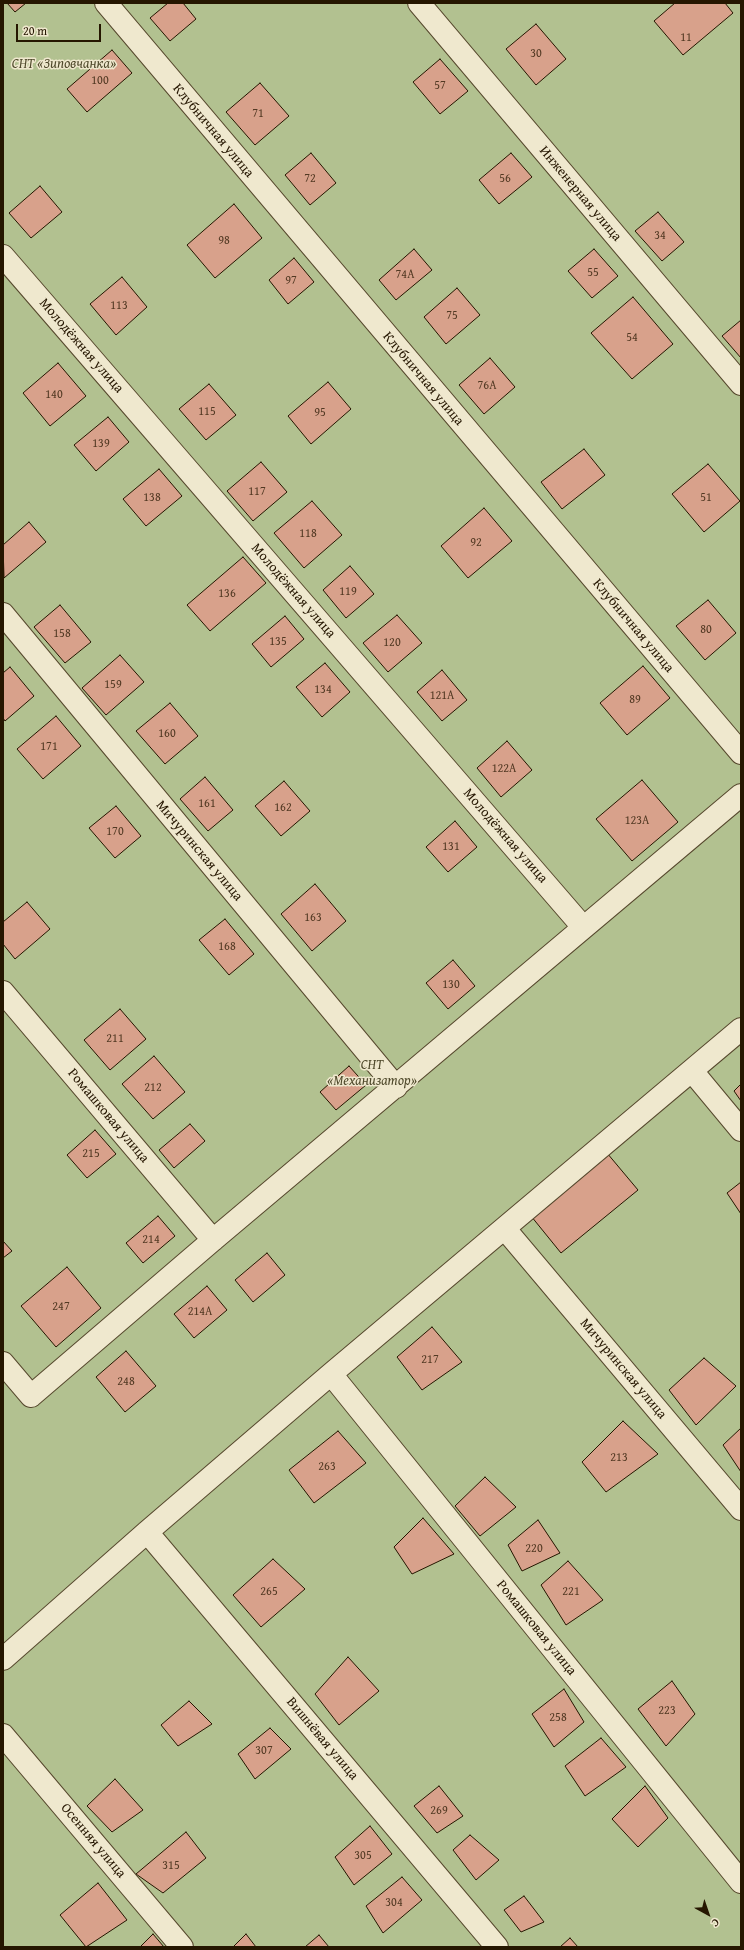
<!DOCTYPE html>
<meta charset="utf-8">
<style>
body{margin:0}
#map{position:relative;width:744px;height:1950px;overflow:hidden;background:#e7dcb4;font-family:"Gentium Book Plus",serif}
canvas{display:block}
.frame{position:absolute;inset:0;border:4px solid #251600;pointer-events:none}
.north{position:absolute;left:688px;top:1894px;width:40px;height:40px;-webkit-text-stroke:3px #efe8ce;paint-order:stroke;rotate:140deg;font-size:11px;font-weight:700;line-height:16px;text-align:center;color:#251600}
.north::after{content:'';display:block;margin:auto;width:14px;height:18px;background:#251600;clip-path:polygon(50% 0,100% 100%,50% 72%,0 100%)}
.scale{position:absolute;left:16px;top:24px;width:85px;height:18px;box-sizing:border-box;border:2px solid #251600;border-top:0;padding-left:5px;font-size:12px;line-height:14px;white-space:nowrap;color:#251600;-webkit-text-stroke:3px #efe8ce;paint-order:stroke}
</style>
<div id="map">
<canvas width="744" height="1950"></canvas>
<div class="frame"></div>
<div class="north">С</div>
<div class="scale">20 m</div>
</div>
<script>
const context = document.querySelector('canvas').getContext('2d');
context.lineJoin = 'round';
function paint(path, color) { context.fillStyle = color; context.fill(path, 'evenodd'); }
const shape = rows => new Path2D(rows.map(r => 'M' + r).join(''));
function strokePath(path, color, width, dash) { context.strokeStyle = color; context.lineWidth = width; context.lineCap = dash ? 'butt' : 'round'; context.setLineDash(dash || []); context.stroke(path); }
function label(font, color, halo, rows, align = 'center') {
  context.font = font + ' "Gentium Book Plus",serif'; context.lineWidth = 3; context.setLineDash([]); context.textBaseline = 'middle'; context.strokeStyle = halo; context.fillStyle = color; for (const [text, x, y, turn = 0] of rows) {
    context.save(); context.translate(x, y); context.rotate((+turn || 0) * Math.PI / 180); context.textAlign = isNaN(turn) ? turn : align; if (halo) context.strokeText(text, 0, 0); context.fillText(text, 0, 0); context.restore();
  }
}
paint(shape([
 [3,3,741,3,741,1947,3,1947]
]), '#b2c190');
const building = shape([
 [7,3,26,3,15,12,7,3],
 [168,3,183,3,196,19,170,41,150,18,168,3],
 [675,3,725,3,733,13,683,55,654,21,675,3],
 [536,24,566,59,536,85,506,49,536,24],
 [112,50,132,73,87,112,67,89,112,50],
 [440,59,468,91,440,114,413,82,440,59],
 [260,83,289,116,255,145,226,112,260,83],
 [311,153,336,183,310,205,285,175,311,153],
 [511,153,532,177,499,204,479,180,511,153],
 [40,186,62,212,31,238,9,213,40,186],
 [234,204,262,238,215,278,187,245,234,204],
 [658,212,684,242,662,261,635,231,658,212],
 [414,249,432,270,396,300,379,280,414,249],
 [594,249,618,276,592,298,568,271,594,249],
 [294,258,314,282,288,304,269,280,294,258],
 [122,277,147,307,116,335,90,304,122,277],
 [457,288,480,315,446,344,424,317,457,288],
 [633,297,673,344,632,379,591,333,633,297],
 [741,320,741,358,722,336,741,320],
 [490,358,515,387,484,414,459,385,490,358],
 [58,363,86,396,50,426,23,393,58,363],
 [328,382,351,409,311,444,288,416,328,382],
 [209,384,236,415,206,440,179,409,209,384],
 [108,417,129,442,96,471,74,445,108,417],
 [584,449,605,475,562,509,541,482,584,449],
 [261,462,287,492,253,521,227,491,261,462],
 [708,464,740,501,704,532,672,494,708,464],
 [159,469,182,496,146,526,123,499,159,469],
 [312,501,342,535,304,568,274,533,312,501],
 [484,508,512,541,468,578,441,546,484,508],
 [29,522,46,542,4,578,3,545,29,522],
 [243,557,266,583,210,631,187,605,243,557],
 [350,566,374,594,346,618,323,590,350,566],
 [708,600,736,633,705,660,676,626,708,600],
 [60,605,91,642,65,663,34,627,60,605],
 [397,615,422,643,388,672,363,643,397,615],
 [285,616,304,639,271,667,252,644,285,616],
 [120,655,144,682,106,715,82,688,120,655],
 [325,663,350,692,322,717,296,687,325,663],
 [643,666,670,698,627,735,600,703,643,666],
 [10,667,34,696,5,721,3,718,3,673,10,667],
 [442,670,467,700,442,721,417,692,442,670],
 [170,703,198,736,165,764,136,731,170,703],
 [56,716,81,746,43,779,17,749,56,716],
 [507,741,532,770,501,797,477,768,507,741],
 [205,777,233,810,208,831,180,799,205,777],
 [642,780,678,822,632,861,596,819,642,780],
 [284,781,310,811,281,836,255,806,284,781],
 [116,806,141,836,115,858,89,828,116,806],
 [455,821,477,847,448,872,426,847,455,821],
 [315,884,346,921,312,951,281,914,315,884],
 [27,902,50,929,15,959,3,944,3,922,27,902],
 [225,919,254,954,229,975,199,940,225,919],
 [453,960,475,986,448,1009,426,983,453,960],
 [120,1009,146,1039,110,1070,84,1040,120,1009],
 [154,1056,185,1092,153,1119,122,1084,154,1056],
 [349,1066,366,1085,336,1110,320,1092,349,1066],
 [741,1084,741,1101,734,1091,741,1084],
 [190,1124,205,1141,174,1168,159,1150,190,1124],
 [95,1130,116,1154,87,1178,67,1155,95,1130],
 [607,1153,638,1190,561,1253,531,1216,607,1153],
 [741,1182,741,1214,727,1193,741,1182],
 [158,1216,175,1236,143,1263,126,1243,158,1216],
 [3,1241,12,1251,3,1258,3,1241],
 [267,1253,285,1275,253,1302,235,1280,267,1253],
 [67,1267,101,1308,56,1347,21,1306,67,1267],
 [207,1286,227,1310,194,1338,174,1314,207,1286],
 [432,1327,462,1362,422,1390,397,1357,432,1327],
 [126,1351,156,1386,125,1412,96,1377,126,1351],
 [704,1358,736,1386,696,1425,669,1390,704,1358],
 [623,1421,658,1454,606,1492,582,1462,623,1421],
 [741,1428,741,1472,723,1445,741,1428],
 [338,1431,366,1463,314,1503,289,1470,338,1431],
 [485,1477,516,1507,480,1536,455,1506,485,1477],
 [423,1518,454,1554,412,1574,394,1547,423,1518],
 [538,1520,560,1553,522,1571,508,1545,538,1520],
 [273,1559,305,1589,261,1627,233,1595,273,1559],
 [568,1561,603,1600,566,1625,541,1585,568,1561],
 [348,1657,379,1691,339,1725,315,1694,348,1657],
 [672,1681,695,1714,666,1746,638,1709,672,1681],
 [564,1689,584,1722,554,1747,532,1714,564,1689],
 [189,1701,212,1724,178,1746,161,1725,189,1701],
 [270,1728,291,1749,255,1779,238,1754,270,1728],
 [601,1738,626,1767,585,1796,565,1766,601,1738],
 [115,1779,143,1810,112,1832,87,1806,115,1779],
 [439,1786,463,1816,437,1833,414,1806,439,1786],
 [645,1786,668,1818,638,1847,612,1819,645,1786],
 [370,1826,392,1854,354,1885,335,1857,370,1826],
 [186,1832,206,1858,163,1893,136,1874,186,1832],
 [470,1835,499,1860,476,1880,453,1850,470,1835],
 [402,1877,422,1900,383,1933,366,1906,402,1877],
 [98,1883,127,1920,86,1947,60,1915,98,1883],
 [524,1896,544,1922,521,1932,504,1910,524,1896],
 [153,1934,164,1947,140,1947,153,1934],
 [246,1934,256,1947,233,1947,246,1934],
 [319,1935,329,1947,305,1947,319,1935],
 [570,1938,578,1947,560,1947,570,1938]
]);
paint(building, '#d8a18b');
strokePath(building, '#251600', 1);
const street = shape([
 [106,3,741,753],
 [419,3,741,384],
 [3,256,583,927],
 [3,614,396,1087],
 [3,992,213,1240],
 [692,1071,741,1130],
 [505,1229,741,1509],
 [3,1363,31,1396,213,1240,741,795],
 [331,1374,741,1882],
 [147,1532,497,1947],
 [3,1659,147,1532,331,1374,741,1029],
 [3,1735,182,1947]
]);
strokePath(street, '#56482d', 24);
strokePath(street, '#efe8ce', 22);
label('12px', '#523923', null, [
 ["11",686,38],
 ["30",536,54],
 ["100",100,81],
 ["57",440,86],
 ["71",258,114],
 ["72",310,179],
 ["56",505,179],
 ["34",660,236],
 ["98",224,241],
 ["55",593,273],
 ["74А",405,275],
 ["97",291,281],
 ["113",119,306],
 ["75",452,316],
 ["54",632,338],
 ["76А",487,386],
 ["140",54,395],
 ["115",207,412],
 ["95",320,413],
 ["139",101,444],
 ["117",257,492],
 ["138",152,498],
 ["51",706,498],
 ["118",308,534],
 ["92",476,543],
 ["119",348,592],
 ["136",227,594],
 ["80",706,630],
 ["158",62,634],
 ["135",278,642],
 ["120",392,643],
 ["159",113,685],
 ["134",323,690],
 ["121А",442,696],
 ["89",635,700],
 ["160",167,734],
 ["171",49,747],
 ["122А",504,769],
 ["161",207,804],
 ["162",283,808],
 ["123А",637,821],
 ["170",115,832],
 ["131",451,847],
 ["163",313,918],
 ["168",227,947],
 ["130",451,985],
 ["211",115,1039],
 ["212",153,1088],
 ["215",91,1154],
 ["214",151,1240],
 ["247",61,1307],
 ["214А",200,1312],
 ["217",430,1360],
 ["248",126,1382],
 ["213",619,1458],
 ["263",327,1467],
 ["220",534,1549],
 ["265",269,1592],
 ["221",571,1592],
 ["223",667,1711],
 ["258",558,1718],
 ["307",264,1751],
 ["269",439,1811],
 ["305",363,1856],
 ["315",171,1866],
 ["304",394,1903]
]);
label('italic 14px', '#4f492b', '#efe8ce', [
 ["СНТ «Зиповчанка»",64,64],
 ["СНТ",372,1065],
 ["«Механизатор»",372,1081]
]);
label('14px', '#251600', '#efe8ce', [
 ["Клубничная улица",213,131,50],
 ["Инженерная улица",580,194,50],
 ["Молодёжная улица",81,346,49],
 ["Клубничная улица",423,379,50],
 ["Молодёжная улица",293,591,49],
 ["Клубничная улица",633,626,50],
 ["Молодёжная улица",505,836,49],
 ["Мичуринская улица",199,851,50],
 ["Ромашковая улица",108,1116,50],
 ["Мичуринская улица",623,1369,50],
 ["Ромашковая улица",536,1628,51],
 ["Вишнёвая улица",322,1739,50],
 ["Осенняя улица",93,1841,50]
]);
</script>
